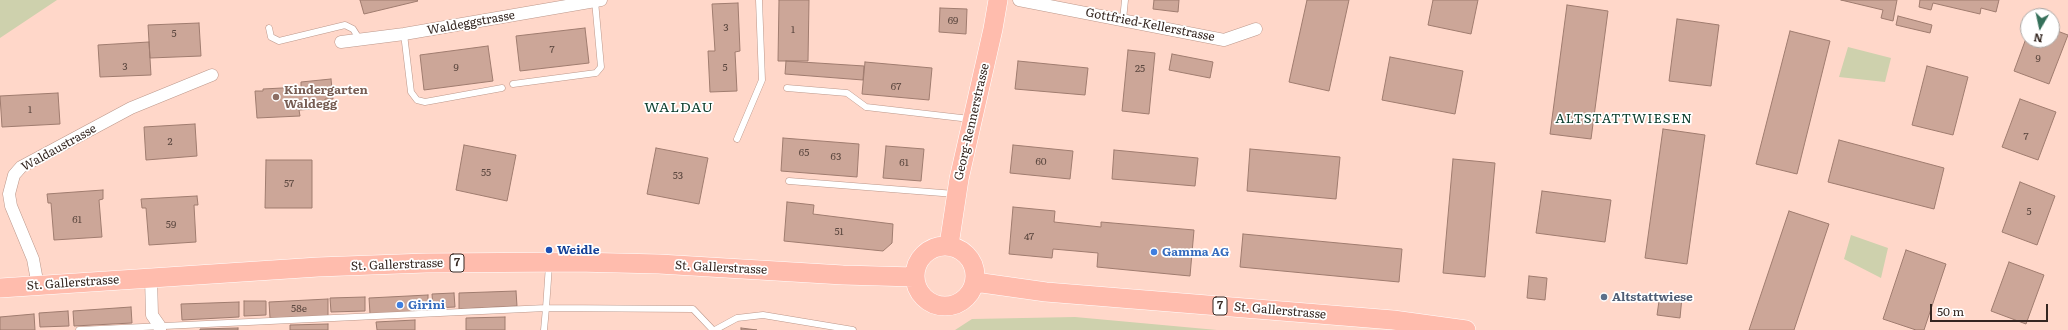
<!DOCTYPE html>
<style>
body{margin:0}
#map{position:relative;width:2068px;height:330px;overflow:hidden;background:#ffd7c9;font-family:Literata,serif}
canvas{display:block}
.north{position:absolute;left:2020px;top:8px;width:40px;height:40px;box-sizing:border-box;background:#fff;border:1px solid #aea9a6;border-radius:50%;rotate:189deg;font-size:11px;font-weight:700;line-height:16px;text-align:center;color:#352721}
.north::after{content:'';display:block;margin:auto;width:14px;height:18px;background:#35705a;clip-path:polygon(50% 0,100% 100%,50% 72%,0 100%)}
.scale{position:absolute;left:1930px;top:304px;width:118px;height:18px;box-sizing:border-box;border:2px solid #352721;border-top:0;padding-left:5px;font-size:12px;line-height:14px;white-space:nowrap;color:#352721;-webkit-text-stroke:3px #fff;paint-order:stroke}
</style>
<div id="map">
<canvas width="2068" height="330"></canvas>
<div class="north">N</div>
<div class="scale">50 m</div>
</div>
<script>
const context = document.querySelector('canvas').getContext('2d');
context.lineJoin = 'round';
function paint(path, color) { context.fillStyle = color; context.fill(path, 'evenodd'); }
const shape = rows => new Path2D(rows.map(r => 'M' + r).join(''));
function strokePath(path, color, width, dash) { context.strokeStyle = color; context.lineWidth = width; context.lineCap = dash ? 'butt' : 'round'; context.setLineDash(dash || []); context.stroke(path); }
function label(font, color, halo, rows, align = 'center') {
  context.font = font + ' Literata,serif'; context.lineWidth = 3.5; context.setLineDash([]); context.textBaseline = 'middle'; context.strokeStyle = halo; context.fillStyle = color; for (const [text, x, y, turn = 0] of rows) {
    context.save(); context.translate(x, y); context.rotate((+turn || 0) * Math.PI / 180); context.textAlign = isNaN(turn) ? turn : align; if (halo) context.strokeText(text, 0, 0); context.fillText(text, 0, 0); context.restore();
  }
}
paint(shape([
 [0,0,57,0,0,38],
 [1848,47,1891,58,1885,82,1839,77],
 [1851,235,1888,248,1881,278,1844,259],
 [1075,317,1217,330,955,330,972,319]
]), '#ced1ad');
const building = shape([
 [360,0,417,0,418,1,364,14,360,0],
 [779,0,809,0,808,61,778,61,779,0],
 [1154,0,1179,0,1178,12,1153,9,1154,0],
 [1307,0,1349,0,1329,91,1289,82,1307,0],
 [1433,0,1478,0,1471,34,1428,25,1433,0],
 [1841,0,1897,0,1893,21,1881,18,1883,10,1841,0],
 [1920,0,1999,0,1996,12,1981,8,1980,14,1933,3,1931,10,1919,7,1920,0],
 [738,3,740,51,735,52,737,91,710,92,708,51,715,51,712,4,738,3],
 [1567,5,1608,11,1591,139,1550,134,1567,5],
 [940,8,967,9,966,34,939,32,940,8],
 [1898,16,1932,25,1930,33,1896,25,1898,16],
 [1677,19,1719,25,1711,86,1669,81,1677,19],
 [199,23,201,56,150,58,148,25,199,23],
 [585,28,589,63,520,71,516,36,585,28],
 [2052,29,2068,35,2049,84,2014,71,2028,33,2028,40,2052,40,2052,29],
 [1790,31,1830,41,1797,174,1756,164,1790,31],
 [149,42,151,75,100,77,98,45,149,42],
 [488,46,493,81,424,90,420,55,488,46],
 [1128,50,1155,53,1149,114,1122,111,1128,50],
 [1172,54,1213,62,1210,78,1169,70,1172,54],
 [1390,57,1463,71,1455,114,1382,100,1390,57],
 [786,61,864,66,863,80,785,74,786,61],
 [1018,61,1088,68,1085,95,1015,89,1018,61],
 [865,62,932,68,929,100,862,94,865,62],
 [1927,66,1968,77,1953,135,1912,125,1927,66],
 [331,79,333,99,325,99,326,108,299,110,300,116,257,118,255,91,263,91,263,89,301,87,301,82,331,79],
 [58,93,60,124,2,127,0,96,58,93],
 [2020,99,2056,112,2038,160,2002,147,2020,99],
 [195,124,197,156,146,160,144,127,195,124],
 [1663,129,1705,135,1687,264,1645,258,1663,129],
 [783,138,859,144,857,177,781,171,783,138],
 [1839,140,1944,168,1934,209,1828,182,1839,140],
 [464,145,516,155,507,201,456,190,464,145],
 [1013,145,1073,151,1070,179,1010,173,1013,145],
 [886,146,924,149,921,181,883,178,886,146],
 [656,148,708,158,699,204,647,194,656,148],
 [1250,149,1340,157,1336,199,1247,191,1250,149],
 [1114,150,1198,158,1195,186,1112,179,1114,150],
 [1453,159,1495,163,1485,277,1443,273,1453,159],
 [266,160,312,160,312,208,265,208,266,160],
 [2020,182,2055,196,2037,245,2002,232,2020,182],
 [103,190,103,199,99,200,102,237,54,240,51,203,48,203,47,194,103,190],
 [1542,191,1611,200,1605,242,1536,233,1542,191],
 [197,196,198,205,194,205,196,242,149,245,146,208,142,208,141,199,197,196],
 [787,202,814,205,813,214,893,224,892,243,883,251,784,241,787,202],
 [1013,207,1055,211,1054,222,1101,227,1101,222,1194,230,1190,276,1097,267,1098,253,1053,249,1052,258,1009,254,1013,207],
 [1789,211,1829,224,1794,330,1749,330,1789,211],
 [1243,234,1402,249,1399,282,1240,267,1243,234],
 [1906,250,1946,264,1924,330,1916,330,1883,319,1906,250],
 [2009,262,2044,275,2026,324,1991,311,2009,262],
 [1529,276,1547,278,1545,300,1527,298,1529,276],
 [516,291,517,306,459,309,459,293,516,291],
 [454,293,455,307,433,308,432,294,454,293],
 [1660,294,1682,297,1680,318,1657,315,1660,294],
 [428,295,428,312,370,314,369,298,428,295],
 [365,297,365,311,331,312,330,298,365,297],
 [328,299,328,316,270,318,269,302,328,299],
 [244,301,266,301,266,315,244,316,244,301],
 [239,302,239,317,182,320,181,304,239,302],
 [131,307,132,323,74,326,73,311,131,307],
 [68,311,69,326,40,327,39,313,68,311],
 [34,314,35,330,0,330,0,317,34,314],
 [505,317,505,330,466,330,466,318,505,317],
 [415,320,415,330,377,330,376,322,415,320],
 [328,324,328,330,290,330,290,325,328,324],
 [238,328,238,330,200,330,200,329,238,328],
 [741,328,757,330,741,330,741,328]
]);
paint(building, '#cca698');
strokePath(building, '#a07c6f', 1);
const service = shape([
 [1123,20,1125,0],
 [269,28,271,37,279,41,345,25,353,29,360,40],
 [404,34,411,92,417,100,425,102,502,88],
 [513,84,596,73,601,67,595,1],
 [787,88,847,93,866,107,970,119],
 [737,139,762,80,759,0],
 [789,181,955,194],
 [549,265,546,308,693,309,713,330],
 [79,330,546,308,544,330],
 [715,330,737,318,763,315,853,330]
]);
const minor = shape([
 [1019,0,1224,40,1256,29],
 [341,42,404,34,601,0],
 [151,278,152,315,159,325,160,330],
 [38,286,33,259,11,206,9,194,14,175,21,167,131,108,212,75]
]);
const primary = shape([
 [949,245,959,179,993,29,998,0],
 '915 276a30 30 0 1 1 60 0a30 30 0 1 1-60 0Z',
 [975,282,1046,292,1393,320,1466,330],
 [0,288,318,267,426,263,576,262,659,264,843,275,914,277]
]);
strokePath(service, '#bc978a', 7);
strokePath(minor, '#bc978a', 13);
strokePath(primary, '#fff', 20);
strokePath(service, '#fff', 6);
strokePath(minor, '#fff', 12);
strokePath(primary, '#ffbcad', 19);
for (const [x, y, r, color] of [
 [276,97,4,"#8d6e63"],
 [549,250,4,"#1a4fb4"],
 [1154,252,4,"#3f7fe0"],
 [1604,297,4,"#5c6f8a"],
 [400,305,4,"#3f7fe0"]
]) { const dot = new Path2D(); dot.arc(x, y, r, 0, 2 * Math.PI); context.fillStyle = color; context.fill(dot); strokePath(dot, '#fff', 1.5); }
label('10px', '#5b473f', null, [
 ["69",953,21],
 ["3",726,28],
 ["1",793,30],
 ["5",174,34],
 ["7",552,50],
 ["9",2038,59],
 ["3",125,67],
 ["9",456,68],
 ["5",725,68],
 ["25",1140,69],
 ["67",896,87],
 ["1",30,110],
 ["7",2026,137],
 ["2",170,142],
 ["65",804,153],
 ["63",836,157],
 ["60",1041,162],
 ["61",904,163],
 ["55",486,173],
 ["53",678,176],
 ["57",289,184],
 ["5",2029,212],
 ["61",77,220],
 ["59",171,225],
 ["51",839,232],
 ["47",1029,237],
 ["58e",299,309]
]);
for (const [x, y, w] of [
 [457,263,14],
 [1220,306,14]
]) { const box = new Path2D(); box.roundRect(x - w / 2, y - 9, w, 18, 3); context.fillStyle = '#fff'; context.fill(box); strokePath(box, '#352721', 1); }
label('bold 11px', '#352721', null, [
 ["7",457,263],
 ["7",1220,306]
]);
label('12px', '#352721', '#fff', [
 ["Waldeggstrasse",471,23,-10],
 ["Gottfried-Kellerstrasse",1150,25,11],
 ["Georg-Rennerstrasse",972,122,-77],
 ["Waldaustrasse",59,148,-29],
 ["St. Gallerstrasse",397,265,-2],
 ["St. Gallerstrasse",721,268,3],
 ["St. Gallerstrasse",73,283,-4],
 ["St. Gallerstrasse",1280,311,5]
]);
label('bold 12px', '#785e54', '#fff', [
 ["Kindergarten",284,90],
 ["Waldegg",284,104]
], 'left');
label('bold 12px', '#164399', '#fff', [
 ["Weidle",557,250]
], 'left');
label('bold 12px', '#366cbe', '#fff', [
 ["Gamma AG",1162,252],
 ["Girini",408,305]
], 'left');
label('bold 12px', '#4e5e75', '#fff', [
 ["Altstattwiese",1612,297]
], 'left');
context.letterSpacing = '1px';
label('13px', '#0e4030', '#fff', [
 ["ALTSTATTWIESEN",1624,119]
]);
context.letterSpacing = '0px';
context.letterSpacing = '1px';
label('14px', '#0e4030', '#fff', [
 ["WALDAU",679,108]
]);
context.letterSpacing = '0px';
</script>
